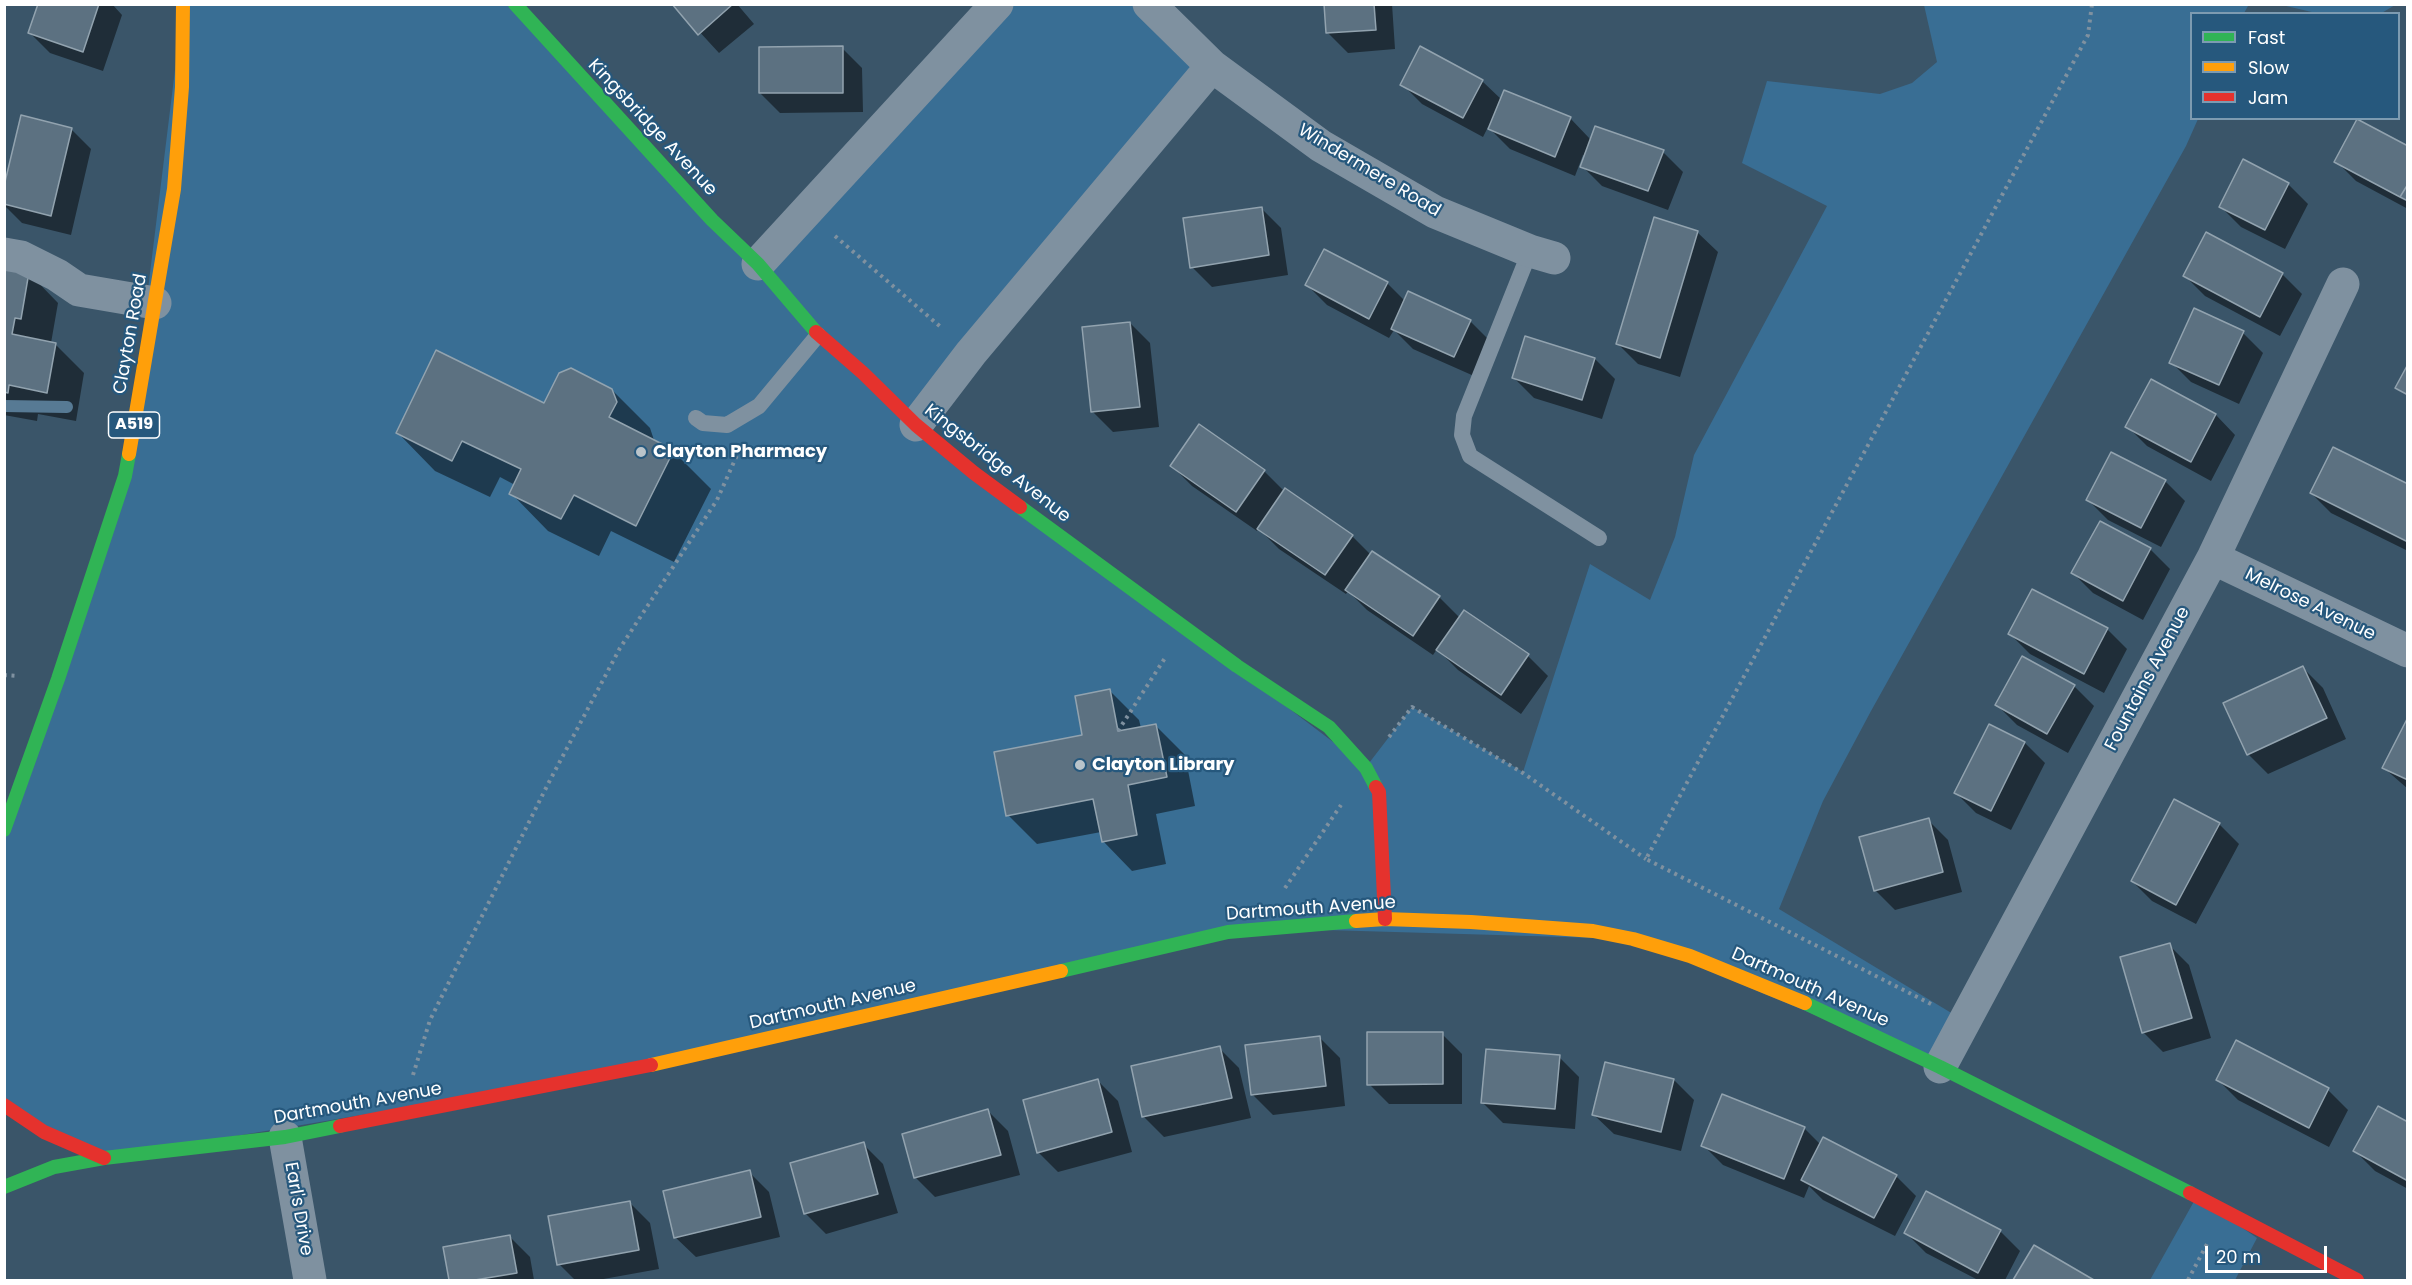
<!DOCTYPE html>
<style>
body{margin:0}
#map{position:relative;width:2412px;height:1285px;overflow:hidden;background:#3a5569;font-family:Poppins,sans-serif}
canvas{display:block}
.frame{position:absolute;inset:0;border:6px solid #fff;pointer-events:none}
.legend{position:absolute;left:2190px;top:12px;width:210px;height:108px;box-sizing:border-box;background:#26587d;border:2px solid #7d9bb1;margin:0;padding:8px 10px;list-style:none;font-size:18px;color:#fff}
.legend li{display:flex;align-items:center;gap:12px;height:30px}
.legend b{width:30px;border:2px solid #7d9bb1}
.scale{position:absolute;left:2205px;top:1246px;width:122px;height:27px;box-sizing:border-box;border:3px solid #fff;border-top:0;padding-left:8px;font-size:18px;line-height:21px;white-space:nowrap;color:#fff;-webkit-text-stroke:4px #26587d;paint-order:stroke}
</style>
<div id="map">
<canvas width="2412" height="1285"></canvas>
<div class="frame"></div>
<ul class="legend">
<li><b style="height:8px;background:#30b455"></b>Fast</li>
<li><b style="height:8px;background:#ff9f0a"></b>Slow</li>
<li><b style="height:8px;background:#e5322d"></b>Jam</li>
</ul>
<div class="scale">20 m</div>
</div>
<script>
const context = document.querySelector('canvas').getContext('2d');
context.lineJoin = 'round';
function paint(path, color) { context.fillStyle = color; context.fill(path, 'evenodd'); }
const shape = rows => new Path2D(rows.map(r => 'M' + r).join(''));
function strokePath(path, color, width, dash) { context.strokeStyle = color; context.lineWidth = width; context.lineCap = dash ? 'butt' : 'round'; context.setLineDash(dash || []); context.stroke(path); }
function label(font, color, halo, rows, align = 'center') {
  context.font = font + ' Poppins,sans-serif'; context.lineWidth = 4.5; context.setLineDash([]); context.textBaseline = 'middle'; context.strokeStyle = halo; context.fillStyle = color; for (const [text, x, y, turn = 0] of rows) {
    context.save(); context.translate(x, y); context.rotate((+turn || 0) * Math.PI / 180); context.textAlign = isNaN(turn) ? turn : align; if (halo) context.strokeText(text, 0, 0); context.fillText(text, 0, 0); context.restore();
  }
}
paint(shape([
 [183,5,515,5,758,263,997,5,1149,5,1212,66,916,425,1366,767,1412,707,1523,772,1590,564,1650,600,1675,537,1694,455,1827,206,1742,163,1767,81,1880,94,1912,83,1937,62,1924,5,2395,5,2380,14,2316,13,2282,5,2248,6,2244,13,2192,14,2192,118,2198,119,2186,146,1871,711,1823,801,1779,909,1963,1020,1940,1067,1633,939,1258,928,649,1067,104,1158,5,1105,5,830,125,476],
 [2197,1196,2257,1238,2235,1280,2150,1280]
]), '#396e94');
paint(shape([
 [39,4,112,4,122,15,103,71,50,53,30,33],
 [674,4,737,4,754,24,719,53],
 [1326,4,1392,4,1395,49,1348,53,1328,33],
 [842,48,862,68,863,112,780,113,760,93],
 [1482,81,1502,100,1570,118,1591,140,1663,152,1683,172,1668,210,1602,186,1582,166,1586,156,1583,155,1575,176,1510,149,1488,127,1483,137,1422,104,1402,84],
 [71,129,91,149,71,235,22,223,4,205,4,193],
 [2408,147,2408,209,2356,181,2336,161],
 [2288,184,2308,204,2285,249,2241,227,2221,207],
 [1261,208,1281,228,1288,275,1212,287,1192,267],
 [1697,232,1718,252,1680,377,1638,364,1618,344],
 [1325,251,1388,284,1405,301,1470,321,1490,341,1474,376,1413,349,1394,330,1389,338,1327,305,1307,285],
 [4,269,29,273,58,303,51,343,55,344,84,373,76,421,38,414,37,421,4,415],
 [2282,274,2302,294,2280,336,2205,296,2185,276],
 [1130,323,1150,343,1159,427,1113,432,1093,412],
 [2243,333,2263,353,2239,404,2191,382,2171,362],
 [1595,359,1615,379,1602,419,1534,398,1514,378],
 [2152,381,2216,415,2235,435,2211,481,2147,446,2127,426],
 [612,390,650,428,654,440,673,451,711,489,674,562,611,531,599,556,548,531,511,493,515,485,500,477,490,497,435,471,398,433],
 [1172,466,1264,471,1284,491,1352,536,1371,555,1439,597,1460,618,1464,612,1528,656,1548,676,1521,714,1458,670,1437,649,1433,655,1367,610,1348,591,1346,594,1279,549,1258,528,1257,531,1192,486],
 [2165,481,2185,501,2161,547,2108,520,2088,500],
 [2408,486,2408,551,2331,513,2311,493],
 [2100,523,2150,549,2170,569,2143,620,2093,593,2073,573],
 [2107,629,2127,649,2104,693,2030,654,2010,634],
 [2303,668,2323,688,2346,739,2268,774,2248,754],
 [2074,686,2094,706,2068,753,2017,725,1997,705],
 [1110,691,1139,720,1141,728,1156,726,1185,755,1195,806,1156,814,1166,864,1132,871,1103,841,1101,832,1037,844,1008,815,1084,736],
 [2407,721,2408,789,2384,768],
 [1990,726,2025,743,2045,763,2011,830,1976,813,1956,793],
 [1928,820,1948,840,1962,892,1895,910,1875,890],
 [2219,824,2239,844,2196,924,2152,901,2132,881],
 [2169,945,2189,965,2211,1038,2163,1052,2143,1032],
 [1442,1034,1462,1054,1462,1104,1389,1104,1369,1084],
 [1320,1038,1340,1058,1345,1106,1273,1115,1253,1095],
 [2237,1042,2328,1090,2348,1110,2329,1147,2238,1100,2218,1080],
 [1219,1048,1239,1068,1251,1118,1164,1137,1144,1117,1133,1067],
 [1559,1057,1579,1077,1575,1129,1503,1123,1483,1103],
 [1606,1063,1674,1080,1694,1100,1681,1151,1614,1134,1593,1114],
 [1098,1081,1118,1101,1132,1152,1058,1172,1038,1152],
 [988,1111,1008,1131,1020,1175,935,1197,915,1177],
 [2408,1124,2408,1189,2375,1171,2355,1151],
 [1804,1128,1821,1145,1896,1176,1916,1196,1895,1236,1823,1200,1809,1186,1804,1198,1723,1165,1703,1145],
 [863,1144,883,1164,898,1213,826,1234,806,1214,791,1164],
 [749,1172,769,1192,780,1237,696,1257,675,1237],
 [630,1203,650,1223,659,1269,598,1280,575,1280,559,1264],
 [2000,1231,2020,1251,2005,1280,1978,1280,1926,1253,1906,1233],
 [510,1237,530,1257,534,1280,451,1280,445,1248],
 [2035,1247,2091,1280,2015,1280]
]), '#0007');
strokePath(shape([
 [4,406,67,407]
]), '#577a94', 12);
const building = shape([
 [38,4,99,4,83,52,28,33,38,4],
 [672,4,733,4,698,35,672,4],
 [1324,4,1374,4,1376,30,1326,33,1324,4],
 [843,46,843,93,759,93,759,47,843,46],
 [1420,46,1483,80,1463,118,1400,85,1420,46],
 [1504,90,1571,117,1555,157,1488,129,1504,90],
 [21,115,72,128,51,216,4,204,4,186,21,115],
 [2357,119,2408,146,2408,184,2400,197,2334,162,2357,119],
 [1595,126,1664,150,1648,191,1580,167,1595,126],
 [2243,159,2289,183,2265,230,2219,207,2243,159],
 [2408,184,2408,201,2400,197,2408,184],
 [1262,207,1269,255,1190,268,1183,218,1262,207],
 [1654,217,1698,231,1660,358,1616,344,1654,217],
 [2206,232,2283,273,2260,317,2183,276,2206,232],
 [1324,249,1388,282,1369,319,1305,285,1324,249],
 [4,267,29,272,21,319,15,318,12,334,56,343,47,393,9,385,8,393,4,392,4,267],
 [1408,291,1471,320,1454,357,1391,329,1408,291],
 [2194,308,2244,331,2219,385,2169,363,2194,308],
 [1130,322,1140,407,1091,412,1082,327,1130,322],
 [1525,336,1595,358,1582,400,1512,378,1525,336],
 [436,350,544,403,559,373,571,368,612,389,617,402,609,417,674,450,636,526,574,495,561,519,509,494,521,469,462,441,452,461,396,433,436,350],
 [2408,364,2408,395,2395,388,2408,364],
 [2151,379,2216,414,2191,462,2125,427,2151,379],
 [1199,424,1265,470,1236,512,1170,466,1199,424],
 [2333,447,2408,484,2408,542,2310,493,2333,447],
 [2111,452,2166,480,2141,528,2086,500,2111,452],
 [1285,488,1353,535,1325,575,1257,529,1285,488],
 [2100,521,2151,548,2123,601,2071,573,2100,521],
 [1372,551,1440,596,1413,636,1345,590,1372,551],
 [2032,589,2108,628,2084,674,2008,634,2032,589],
 [1464,610,1529,654,1501,695,1436,650,1464,610],
 [2022,656,2075,685,2047,734,1995,705,2022,656],
 [2303,666,2327,718,2247,755,2223,703,2303,666],
 [1110,689,1118,731,1156,724,1167,777,1128,785,1137,835,1102,842,1093,799,1006,816,994,752,1082,735,1075,696,1110,689],
 [2407,719,2408,720,2408,780,2382,768,2407,719],
 [1989,724,2025,742,1991,811,1954,793,1989,724],
 [2174,799,2220,823,2176,905,2131,881,2174,799],
 [1929,818,1943,872,1874,891,1859,837,1929,818],
 [2170,943,2192,1018,2142,1033,2120,957,2170,943],
 [1367,1032,1443,1032,1443,1084,1367,1085,1367,1032],
 [1320,1036,1326,1086,1251,1095,1245,1045,1320,1036],
 [2236,1040,2329,1088,2309,1128,2216,1080,2236,1040],
 [1220,1046,1232,1098,1142,1117,1131,1066,1220,1046],
 [1486,1049,1560,1055,1555,1109,1481,1103,1486,1049],
 [1605,1062,1674,1079,1661,1132,1592,1115,1605,1062],
 [1098,1079,1112,1132,1037,1153,1023,1100,1098,1079],
 [1722,1094,1805,1127,1784,1179,1701,1146,1722,1094],
 [2378,1106,2408,1122,2408,1181,2353,1151,2378,1106],
 [988,1109,1001,1155,914,1178,902,1134,988,1109],
 [1823,1137,1897,1175,1874,1218,1801,1180,1823,1137],
 [864,1142,878,1194,804,1214,790,1163,864,1142],
 [750,1170,761,1217,674,1238,663,1191,750,1170],
 [1926,1191,2001,1230,1978,1273,1904,1233,1926,1191],
 [630,1201,639,1250,557,1265,548,1216,630,1201],
 [510,1235,517,1273,475,1280,449,1280,443,1247,510,1235],
 [2034,1245,2094,1280,2013,1280,2034,1245]
]);
paint(building, '#5c7181');
strokePath(building, '#92a3af', 1.5);
strokePath(shape([
 [835,236,943,329],
 [4,675,18,676],
 [1118,731,1165,658],
 [1389,737,1412,707,1523,773,1646,859],
 [1285,888,1341,805],
 [1931,1004,1646,859,2088,35,2092,4],
 [413,1075,430,1020,548,784,620,648,717,500,738,453],
 [2188,1280,2207,1244]
]), '#7f91a0', 4, [3, 4.5]);
strokePath(shape([
 [1530,251,1464,416,1462,435,1470,456,1599,538],
 [696,418,703,423,727,425,759,406,818,335]
]), '#7f91a0', 16);
strokePath(shape([
 [1149,4,1212,66,1321,146,1435,212,1530,251,1554,258],
 [4,254,21,257,57,275,79,290,155,303],
 [758,264,997,4],
 [916,425,971,353,1212,66],
 [2213,558,2408,651],
 [1940,1067,2213,558,2343,284],
 [285,1137,310,1280]
]), '#7f91a0', 33);
strokePath(shape([
 [515,4,712,220,758,264,816,332],
 [1020,507,1237,666,1329,727,1366,768,1376,787],
 [4,830,58,679,125,476,129,454],
 [1061,971,1228,932,1356,921],
 [1805,1003,1940,1067,2190,1193],
 [4,1187,54,1167,104,1158,285,1137,340,1126]
]), '#30b455', 14);
strokePath(shape([
 [129,454,174,189,182,87,183,4],
 [1356,921,1385,919,1471,922,1593,931,1633,939,1690,956,1805,1003],
 [651,1065,1061,971]
]), '#ff9f0a', 14);
strokePath(shape([
 [816,332,863,373,916,425,974,473,1020,507],
 [1376,787,1379,792,1385,919],
 [4,1105,44,1132,104,1158],
 [340,1126,651,1065],
 [2190,1193,2357,1280]
]), '#e5322d', 14);
for (const [x, y, r, color] of [
 [641,452,6,"#bac4ca"],
 [1080,765,6,"#bac4ca"]
]) { const dot = new Path2D(); dot.arc(x, y, r, 0, 2 * Math.PI); context.fillStyle = color; context.fill(dot); strokePath(dot, '#26587d', 2); }
for (const [x, y, w] of [
 [134,425,51]
]) { const box = new Path2D(); box.roundRect(x - w / 2, y - 13, w, 26, 4.5); context.fillStyle = '#26587d'; context.fill(box); strokePath(box, '#fff', 1.5); }
label('bold 16px', '#fff', null, [
 ["A519",134,425]
]);
label('18px', '#fff', '#26587d', [
 ["Kingsbridge Avenue",652,128,47],
 ["Windermere Road",1369,171,31],
 ["Clayton Road",131,334,-80],
 ["Kingsbridge Avenue",997,464,38],
 ["Melrose Avenue",2310,605,26],
 ["Fountains Avenue",2148,679,-62],
 ["Dartmouth Avenue",1311,909,-4],
 ["Dartmouth Avenue",1810,988,24],
 ["Dartmouth Avenue",833,1005,-13],
 ["Dartmouth Avenue",358,1104,-10],
 ["Earl's Drive",298,1209,80]
]);
label('bold 18px', '#fff', '#26587d', [
 ["Clayton Pharmacy",653,452],
 ["Clayton Library",1092,765]
], 'left');
</script>
